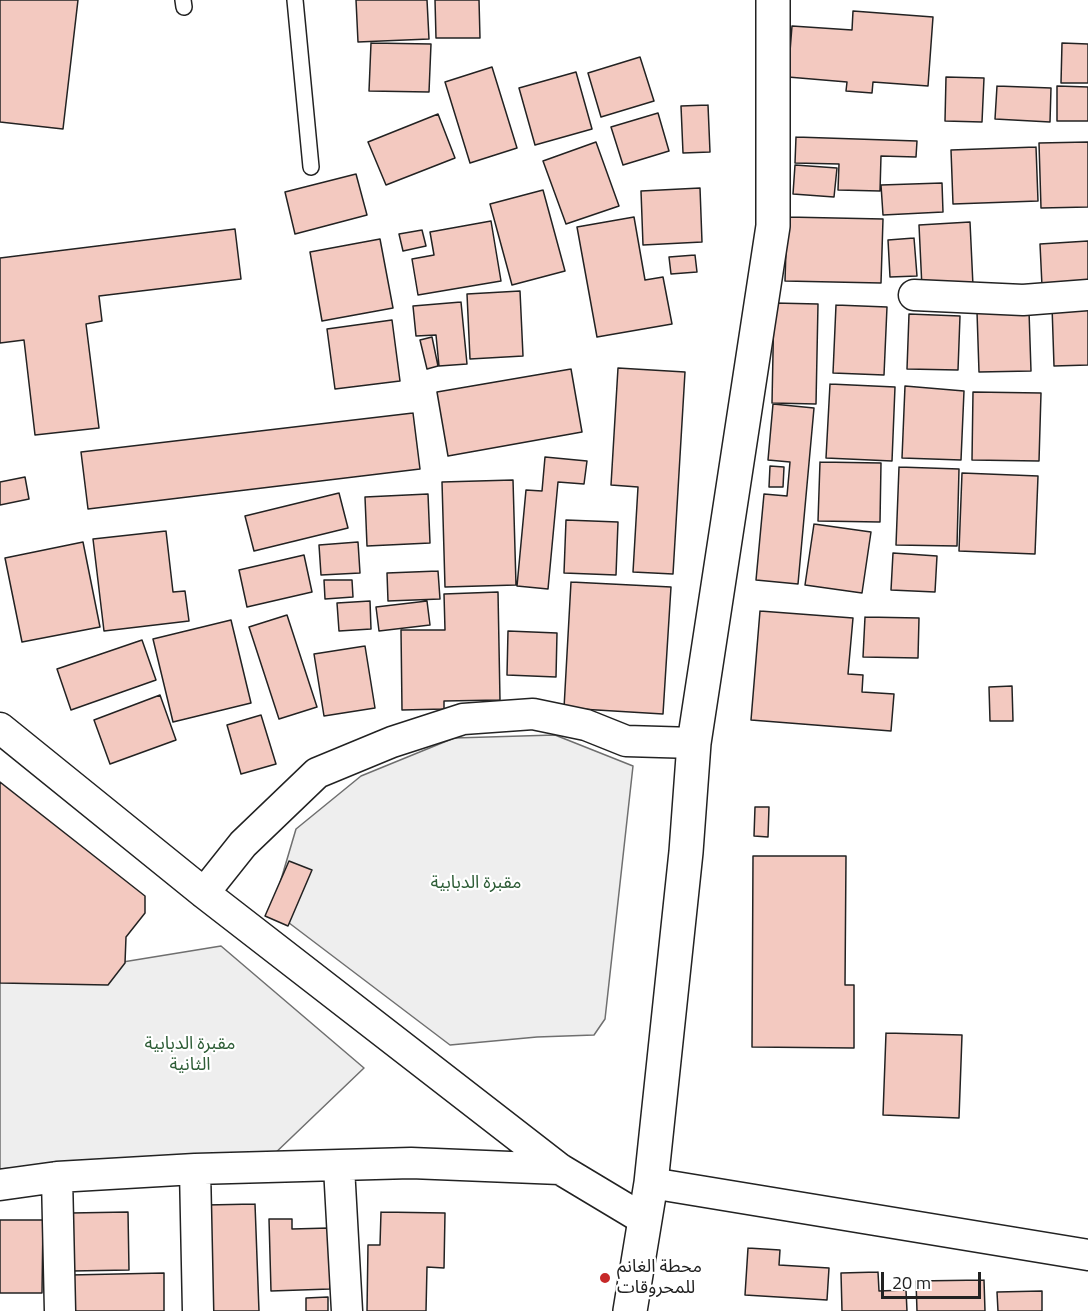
<!DOCTYPE html>
<meta charset="utf-8">
<style>
body{margin:0}
#map{position:relative;width:1088px;height:1311px;overflow:hidden;background:#fff;font-family:"Titillium Web",sans-serif}
canvas{display:block}
.scale{position:absolute;left:881px;top:1272px;width:100px;height:27px;box-sizing:border-box;border:3px solid #222;border-top:0;padding-left:8px;font-size:18px;line-height:21px;white-space:nowrap;color:#222;-webkit-text-stroke:4px #fff;paint-order:stroke}
</style>
<div id="map">
<canvas width="1088" height="1311"></canvas>
<div class="scale">20 m</div>
</div>
<script>
const context = document.querySelector('canvas').getContext('2d');
context.lineJoin = 'round';
function paint(path, color) { context.fillStyle = color; context.fill(path, 'evenodd'); }
const shape = rows => new Path2D(rows.map(r => 'M' + r).join(''));
function strokePath(path, color, width, dash) { context.strokeStyle = color; context.lineWidth = width; context.lineCap = dash ? 'butt' : 'round'; context.setLineDash(dash || []); context.stroke(path); }
function label(font, color, halo, rows, align = 'center') {
  context.font = font + ' "Titillium Web","Noto Sans Arabic",sans-serif'; context.lineWidth = 4.5; context.setLineDash([]); context.textBaseline = 'middle'; context.strokeStyle = halo; context.fillStyle = color; for (const [text, x, y, turn = 0] of rows) {
    context.save(); context.translate(x, y); context.rotate((+turn || 0) * Math.PI / 180); context.textAlign = isNaN(turn) ? turn : align; if (halo) context.strokeText(text, 0, 0); context.fillText(text, 0, 0); context.restore();
  }
}
const green = shape([
 [555,735,633,766,605,1019,594,1035,537,1037,450,1045,272,910,296,829,361,776,454,738,555,735],
 [221,946,364,1068,270,1158,96,1161,0,1169,0,982,221,946]
]);
paint(green, '#eee');
strokePath(green, '#6f6f6f', 1.5);
const building = shape([
 [0,0,78,0,63,129,0,122,0,0],
 [356,0,427,0,429,39,358,42,356,0],
 [435,0,479,0,480,38,436,38,435,0],
 [853,11,933,17,928,86,873,82,872,93,846,91,847,82,788,77,792,26,852,30,853,11],
 [371,43,431,44,429,92,369,91,371,43],
 [1062,43,1088,44,1088,83,1061,83,1062,43],
 [640,57,654,101,601,117,588,73,640,57],
 [492,67,517,148,470,163,445,82,492,67],
 [576,72,592,129,535,145,519,88,576,72],
 [946,77,984,78,982,122,945,121,946,77],
 [997,86,1051,88,1050,122,995,119,997,86],
 [1057,86,1088,87,1088,121,1057,121,1057,86],
 [708,105,710,152,683,153,681,106,708,105],
 [658,113,669,151,623,165,611,127,658,113],
 [438,114,455,158,386,185,368,142,438,114],
 [796,137,917,141,916,157,881,156,880,191,838,190,839,164,795,163,796,137],
 [596,142,619,206,566,224,543,161,596,142],
 [1088,142,1088,207,1041,208,1039,143,1088,142],
 [1036,147,1038,201,953,204,951,150,1036,147],
 [795,165,837,168,834,197,793,194,795,165],
 [356,174,367,215,295,234,285,192,356,174],
 [942,183,943,212,883,215,881,185,942,183],
 [700,188,702,242,643,245,641,191,700,188],
 [543,190,565,271,512,285,490,204,543,190],
 [634,217,645,280,663,277,672,324,597,337,577,227,634,217],
 [787,217,883,219,881,283,785,281,787,217],
 [491,221,501,281,418,295,412,259,434,255,430,232,491,221],
 [970,222,973,286,922,288,919,225,970,222],
 [235,229,241,279,99,296,102,321,86,324,99,428,35,435,24,340,0,343,0,258,235,229],
 [422,230,426,246,403,251,399,234,422,230],
 [914,238,917,276,890,277,888,240,914,238],
 [380,239,393,308,322,321,310,252,380,239],
 [1088,241,1088,284,1042,286,1040,244,1088,241],
 [695,255,697,272,671,274,669,257,695,255],
 [520,291,523,356,470,359,467,294,520,291],
 [461,302,467,364,439,366,436,335,416,336,413,306,461,302],
 [774,303,818,304,816,404,772,403,774,303],
 [836,305,887,307,884,375,833,373,836,305],
 [1088,305,1088,365,1054,366,1052,306,1088,305],
 [1029,311,1031,371,979,372,977,312,1029,311],
 [909,314,960,316,958,370,907,369,909,314],
 [392,320,400,381,335,389,327,329,392,320],
 [432,337,438,366,427,369,420,340,432,337],
 [618,368,685,372,673,574,633,572,638,487,611,485,618,368],
 [571,369,582,432,448,456,437,392,571,369],
 [830,384,895,387,892,461,826,458,830,384],
 [905,386,964,391,961,460,902,458,905,386],
 [973,392,1041,393,1039,461,972,460,973,392],
 [773,404,814,408,798,584,756,580,764,494,787,496,790,462,768,460,773,404],
 [413,413,420,469,88,509,81,452,413,413],
 [545,457,587,461,584,484,558,482,548,589,517,586,526,490,542,491,545,457],
 [820,462,881,463,880,522,818,521,820,462],
 [770,466,784,467,783,487,769,487,770,466],
 [899,467,959,469,957,546,896,545,899,467],
 [962,473,1038,476,1035,554,959,551,962,473],
 [25,477,29,499,0,505,0,482,25,477],
 [513,480,516,585,445,587,442,482,513,480],
 [339,493,348,528,254,551,245,516,339,493],
 [428,494,430,543,367,546,365,497,428,494],
 [566,520,618,522,616,575,564,573,566,520],
 [814,524,871,532,862,593,805,585,814,524],
 [166,531,173,592,185,591,189,621,104,631,93,539,166,531],
 [83,542,100,627,22,642,5,558,83,542],
 [358,542,360,573,321,575,319,545,358,542],
 [893,553,937,556,935,592,891,590,893,553],
 [304,555,312,592,247,607,239,570,304,555],
 [438,571,440,599,388,601,387,573,438,571],
 [324,580,352,580,353,597,325,599,324,580],
 [571,582,671,587,663,714,564,708,571,582],
 [498,592,500,700,444,701,444,709,402,710,401,630,445,630,444,594,498,592],
 [370,601,371,629,339,631,337,603,370,601],
 [427,601,430,625,379,631,376,607,427,601],
 [760,611,853,618,848,674,863,675,862,692,894,694,891,731,751,720,760,611],
 [287,615,317,707,279,719,249,627,287,615],
 [865,617,919,618,918,658,863,657,865,617],
 [231,620,251,703,173,722,153,639,231,620],
 [508,631,557,633,556,677,507,675,508,631],
 [142,640,156,680,71,710,57,669,142,640],
 [365,646,375,708,324,716,314,654,365,646],
 [1012,686,1013,721,990,721,989,687,1012,686],
 [160,695,176,740,110,764,94,720,160,695],
 [261,715,276,764,241,774,227,725,261,715],
 [0,782,145,896,145,913,126,937,125,963,108,985,0,983,0,782],
 [755,807,769,807,768,837,754,836,755,807],
 [753,856,846,856,845,985,854,985,854,1048,752,1047,753,856],
 [289,861,312,870,288,926,265,916,289,861],
 [886,1033,962,1035,959,1118,883,1115,886,1033],
 [255,1204,259,1311,208,1311,206,1205,255,1204],
 [128,1212,129,1270,72,1271,71,1213,128,1212],
 [381,1212,445,1213,444,1268,427,1267,426,1311,367,1311,368,1245,380,1245,381,1212],
 [269,1219,292,1219,292,1229,329,1228,330,1289,271,1291,269,1219],
 [0,1220,43,1220,42,1293,0,1293,0,1220],
 [748,1248,780,1250,779,1265,829,1268,827,1300,745,1295,748,1248],
 [878,1272,879,1291,906,1290,907,1311,842,1311,841,1273,878,1272],
 [164,1273,164,1311,71,1311,70,1275,164,1273],
 [984,1280,985,1311,917,1311,916,1281,984,1280],
 [1042,1291,1042,1311,998,1311,997,1292,1042,1291],
 [328,1297,328,1311,306,1311,306,1298,328,1297]
]);
paint(building, '#f3c9c0');
strokePath(building, '#222', 1.5);
const service = shape([
 [183,0,184,7],
 [295,0,311,167]
]);
const minor = shape([
 [914,295,1023,300,1088,295],
 [0,728,204,893,560,1169,645,1220],
 [204,893,243,844,317,773,392,742,463,719,533,714,586,725,626,741,694,743],
 [339,1167,347,1311],
 [195,1169,198,1311],
 [57,1177,60,1311],
 [651,1183,1088,1255],
 [0,1185,57,1177,195,1169,411,1163,560,1169]
]);
const tertiary = shape([
 [630,1311,651,1183,686,852,694,743,773,226,773,0]
]);
strokePath(service, '#222', 18);
strokePath(minor, '#222', 33);
strokePath(tertiary, '#222', 36);
strokePath(service, '#fff', 15);
strokePath(minor, '#fff', 30);
strokePath(tertiary, '#fff', 33);
for (const [x, y, r, color] of [
 [605,1278,6,"#c62828"]
]) { const dot = new Path2D(); dot.arc(x, y, r, 0, 2 * Math.PI); context.fillStyle = color; context.fill(dot); strokePath(dot, '#fff', 2); }
label('18px', '#2f5e38', '#fff', [
 ["مقبرة الدبابية",476,884],
 ["مقبرة الدبابية",190,1045],
 ["الثانية",190,1066]
]);
label('18px', '#222', '#fff', [
 ["محطة الغانم",617,1268],
 ["للمحروقات",617,1289]
], 'left');
</script>
